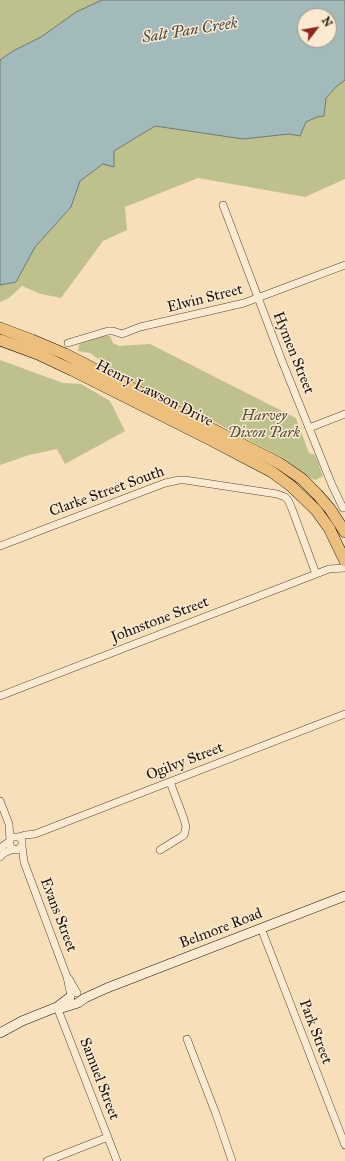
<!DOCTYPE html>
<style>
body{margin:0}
#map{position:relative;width:345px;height:1161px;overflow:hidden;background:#f7dfb9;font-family:"IM FELL Great Primer",serif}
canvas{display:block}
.north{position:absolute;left:297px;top:8px;width:40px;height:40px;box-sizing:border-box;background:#faead2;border:1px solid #a29483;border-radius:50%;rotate:59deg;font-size:11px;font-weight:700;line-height:16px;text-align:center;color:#1e130d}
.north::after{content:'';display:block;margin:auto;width:14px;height:18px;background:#8f2418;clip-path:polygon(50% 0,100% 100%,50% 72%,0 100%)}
</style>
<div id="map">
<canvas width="345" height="1161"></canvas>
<div class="north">N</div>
</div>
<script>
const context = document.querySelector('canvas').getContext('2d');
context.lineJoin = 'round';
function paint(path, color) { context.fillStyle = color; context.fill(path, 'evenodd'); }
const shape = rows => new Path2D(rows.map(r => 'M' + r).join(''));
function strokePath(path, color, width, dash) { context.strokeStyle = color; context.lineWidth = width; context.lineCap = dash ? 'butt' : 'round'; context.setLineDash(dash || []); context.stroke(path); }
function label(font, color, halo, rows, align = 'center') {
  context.font = font + ' "IM FELL Great Primer",serif'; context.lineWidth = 3; context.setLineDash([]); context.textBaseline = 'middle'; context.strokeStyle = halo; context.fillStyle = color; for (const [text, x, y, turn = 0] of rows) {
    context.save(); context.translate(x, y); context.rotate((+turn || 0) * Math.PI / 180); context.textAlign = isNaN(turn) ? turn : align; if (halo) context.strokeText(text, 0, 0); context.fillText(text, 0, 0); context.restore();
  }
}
paint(shape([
 [0,0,102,0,76,12,41,37,13,51,0,60],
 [345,80,345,179,305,197,198,178,125,207,127,230,103,241,61,298,41,294,22,286,9,298,0,302,0,285,16,282,35,247,71,207,80,181,103,164,114,151,155,126,243,139,290,134,300,136,306,122,317,117,324,116,326,98,337,86],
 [103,336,110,336,113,343,119,346,150,344,296,418,309,453,315,455,323,476,316,480,312,479,285,459,188,408,103,367,101,361,90,353,78,351,79,344],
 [0,360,63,383,81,384,110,401,125,431,65,464,57,449,29,455,0,465]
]), '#bfc18d');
const water = shape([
 [102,0,345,0,345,80,337,86,326,98,324,116,317,117,306,122,300,136,289,134,243,139,155,126,114,151,114,167,103,164,80,181,71,207,35,247,16,282,0,285,0,60,13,51,41,37,76,12,102,0],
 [305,16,329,16,329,40,305,40,305,16]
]);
paint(water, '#a2baba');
strokePath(water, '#6d7775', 1);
const street = shape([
 [223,205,282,361,332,485,343,508],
 [68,343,108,331,113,331,122,334,140,327,244,303,345,265],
 [309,428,345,414],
 [0,546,165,483,179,480,185,480,277,494,285,497,288,500,292,509,316,574],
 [0,696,329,569,345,568],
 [0,801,9,824,10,840],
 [19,837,22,840,22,846,17,850,13,849,10,846,9,842,11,838,14,837,19,837,25,835,35,834,345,714],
 [22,846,24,862,67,977,71,996],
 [0,848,10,841],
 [160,850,181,837,184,835,186,827,184,819,170,782],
 [0,857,4,853,13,849],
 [261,928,345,1145],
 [69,979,77,993],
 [57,1007,117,1161],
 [187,1039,216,1114,232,1161],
 [47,1161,108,1137]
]);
const secondary = shape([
 [57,1007,62,1008,78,1003,85,998,107,988,345,896],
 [0,1033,22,1021,57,1007,70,997]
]);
const primary = shape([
 [0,328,32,340,65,354,279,463,302,479,317,494,330,509,345,532],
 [0,340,38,354,72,370,209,439,272,472,291,486,316,510,329,528,345,561]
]);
strokePath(street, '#544638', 8);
strokePath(secondary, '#1e130d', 10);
strokePath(primary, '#1e130d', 12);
strokePath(street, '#faead2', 7);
strokePath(secondary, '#faead2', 9);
strokePath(primary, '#ecc07c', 11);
label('15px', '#1e130d', '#faead2', [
 ["Elwin Street",205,299,-14],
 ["Hymen Street",293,353,68],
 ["Henry Lawson Drive",154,394,27],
 ["Clarke Street South",107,492,-20],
 ["Johnstone Street",160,620,-21],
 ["Ogilvy Street",185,762,-21],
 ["Evans Street",58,915,69],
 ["Belmore Road",221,929,-21],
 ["Park Street",315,1032,69],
 ["Samuel Street",99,1079,69]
]);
label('italic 15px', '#56503a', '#faead2', [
 ["Harvey",264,416],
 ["Dixon Park",264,433]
]);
label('italic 16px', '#4c4d4a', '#faead2', [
 ["Salt Pan Creek",190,31,-9]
]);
</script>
